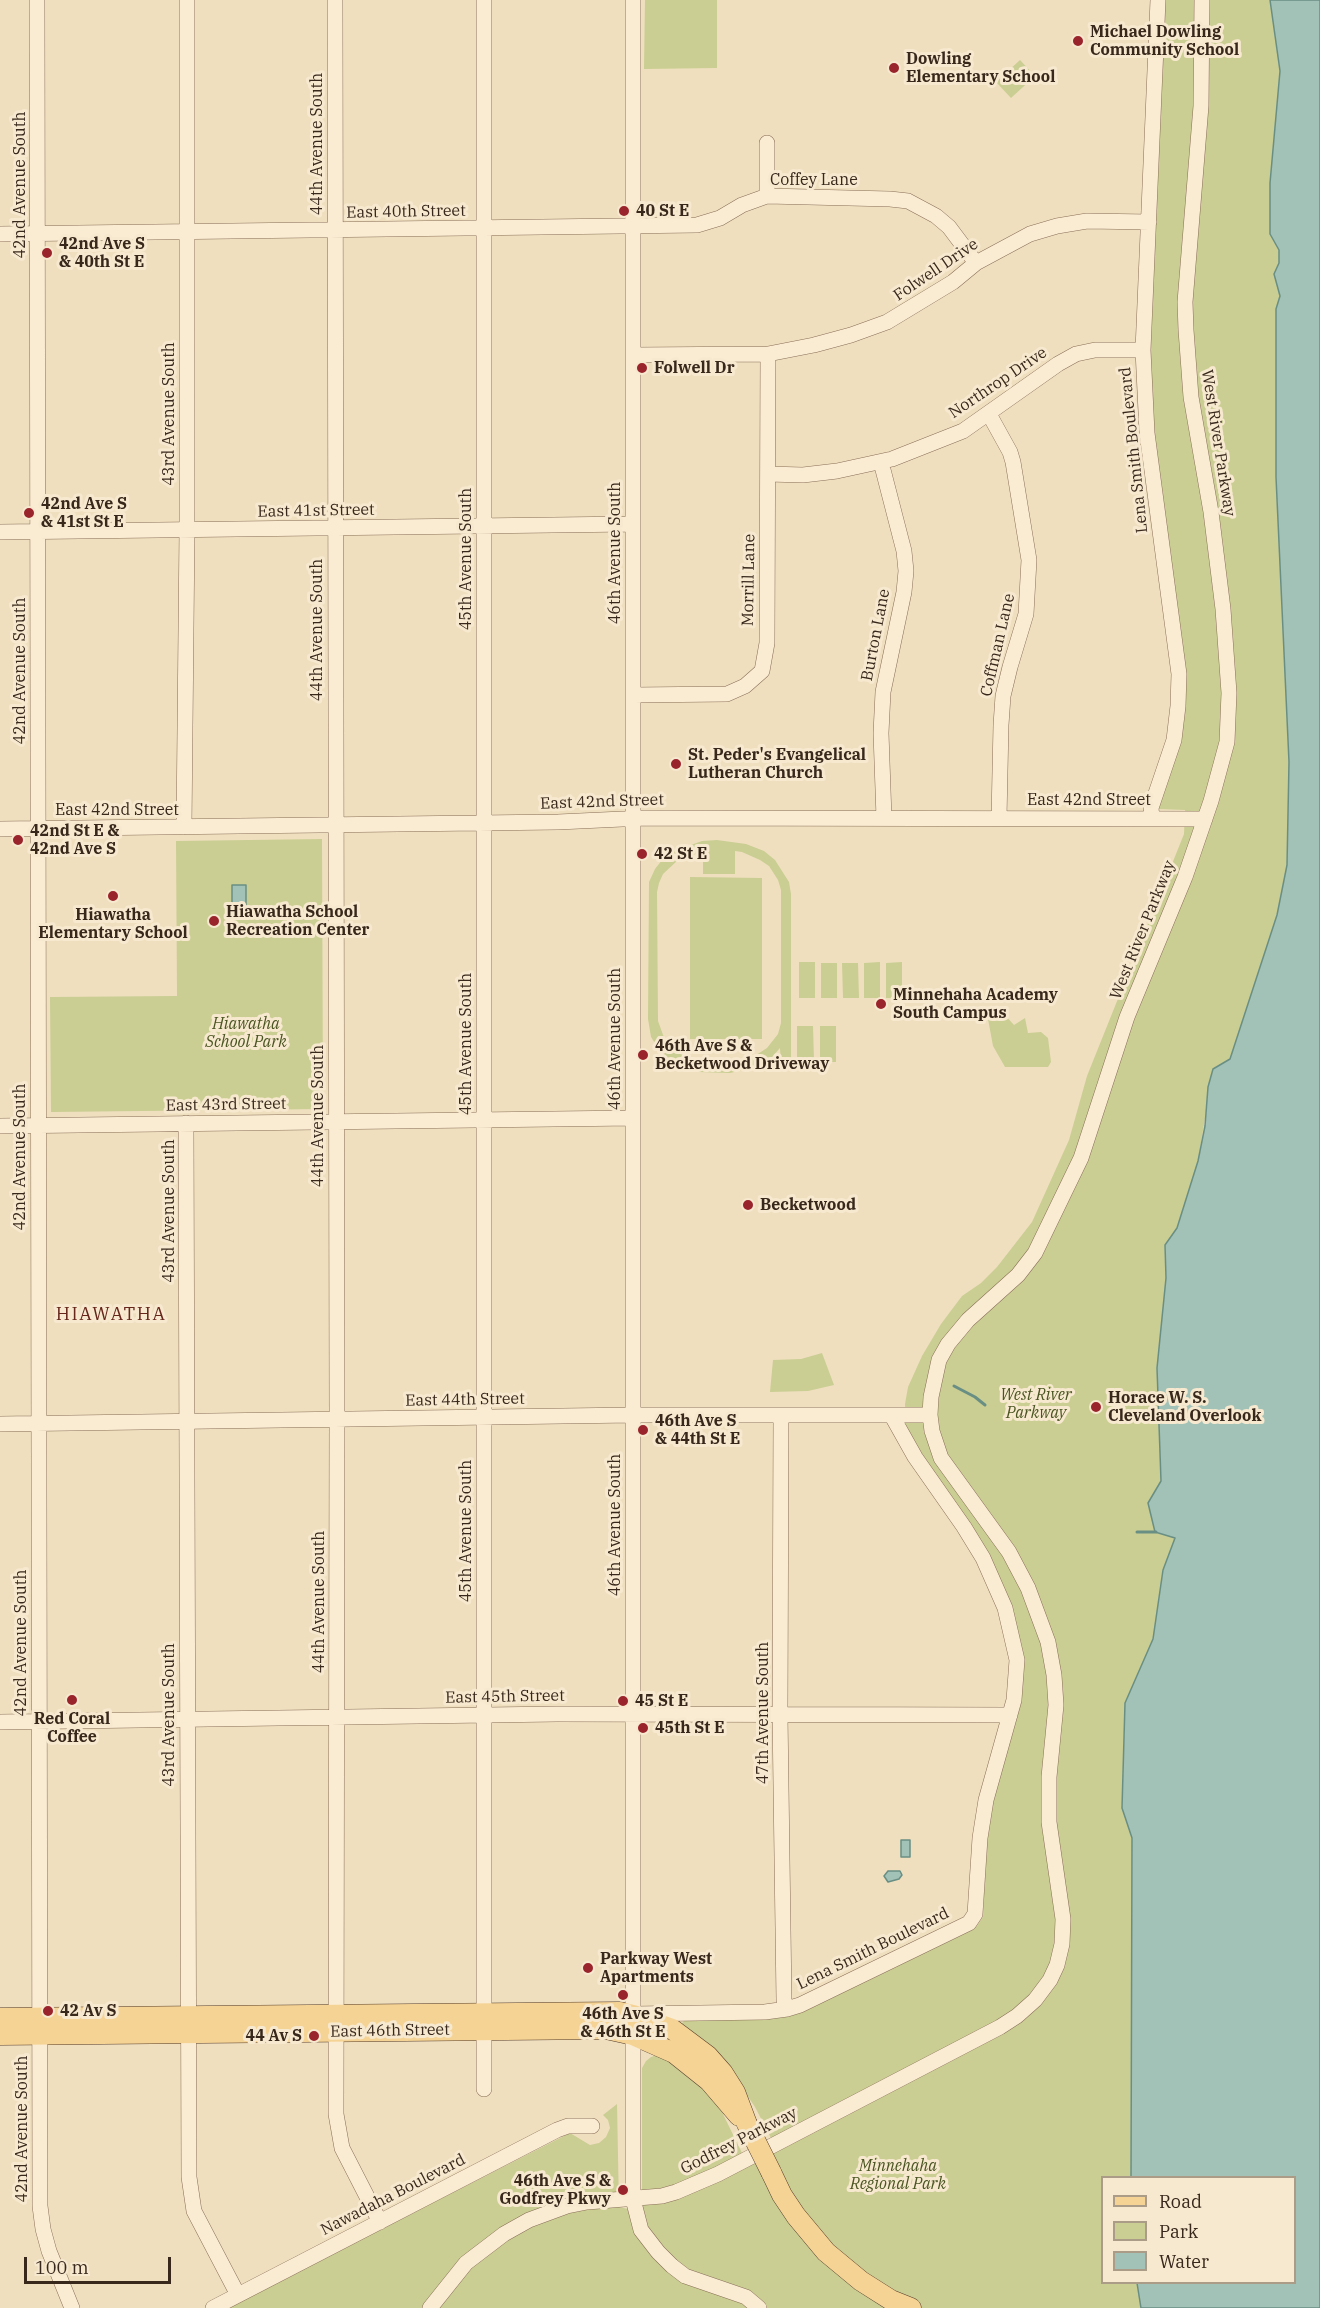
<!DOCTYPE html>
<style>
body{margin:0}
#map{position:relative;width:1320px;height:2308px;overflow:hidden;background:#efdfbf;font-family:"IBM Plex Serif",serif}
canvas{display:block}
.legend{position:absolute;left:1101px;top:2176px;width:195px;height:108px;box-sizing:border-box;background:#f7e9cf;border:2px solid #ab9c87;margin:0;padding:8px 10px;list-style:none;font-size:18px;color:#38281c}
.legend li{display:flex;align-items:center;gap:12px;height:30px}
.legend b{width:30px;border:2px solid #ab9c87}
.scale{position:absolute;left:24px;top:2257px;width:147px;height:27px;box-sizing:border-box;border:3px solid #38281c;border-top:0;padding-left:8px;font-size:18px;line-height:21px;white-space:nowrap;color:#38281c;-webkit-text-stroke:4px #f7e9cf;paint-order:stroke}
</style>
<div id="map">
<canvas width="1320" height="2308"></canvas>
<ul class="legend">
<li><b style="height:8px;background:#f5d395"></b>Road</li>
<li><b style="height:16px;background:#cace93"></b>Park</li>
<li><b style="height:16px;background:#a2c1b7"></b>Water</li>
</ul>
<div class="scale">100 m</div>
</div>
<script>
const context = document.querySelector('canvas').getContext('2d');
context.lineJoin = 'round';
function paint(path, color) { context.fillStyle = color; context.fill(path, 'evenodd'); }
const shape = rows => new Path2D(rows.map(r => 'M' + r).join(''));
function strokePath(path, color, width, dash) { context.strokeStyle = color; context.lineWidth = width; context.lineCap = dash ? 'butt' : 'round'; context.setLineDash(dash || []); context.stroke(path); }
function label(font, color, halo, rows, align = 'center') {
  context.font = font + ' "IBM Plex Serif",serif'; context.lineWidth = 6; context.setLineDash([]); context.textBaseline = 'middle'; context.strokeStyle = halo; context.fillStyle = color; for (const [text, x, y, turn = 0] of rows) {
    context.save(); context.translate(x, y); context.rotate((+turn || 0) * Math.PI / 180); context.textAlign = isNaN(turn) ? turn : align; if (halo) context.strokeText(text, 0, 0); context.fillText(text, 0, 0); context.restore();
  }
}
paint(shape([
 [645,0,717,0,717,68,644,69],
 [1164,0,1270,0,1280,71,1270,183,1270,234,1279,250,1279,263,1274,274,1280,296,1276,309,1276,477,1289,762,1289,810,1287,865,1277,915,1230,1059,1213,1069,1198,1161,1177,1228,1165,1245,1166,1278,1157,1368,1161,1482,1148,1503,1175,1538,1163,1570,1153,1639,1125,1703,1122,1808,1132,1838,1131,2177,1102,2178,1102,2282,1137,2283,1141,2308,226,2308,570,2133,590,2145,599,2143,606,2137,610,2128,608,2120,603,2115,617,2104,619,2207,642,2212,642,2068,646,2061,651,2057,657,2055,672,2062,697,2081,721,2110,742,2153,771,2138,755,2107,730,2070,681,2024,685,2020,765,2020,794,2014,977,1926,983,1917,986,1848,1018,1634,928,1467,906,1429,905,1404,908,1387,922,1356,941,1324,962,1296,981,1283,997,1267,1032,1222,1069,1140,1087,1076,1184,834,1185,810,1158,809,1180,741,1154,432,1149,350],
 [1020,60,1035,76,1011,98,996,82],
 [322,839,323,1109,51,1112,50,997,177,996,176,841],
 [717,840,746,844,764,851,775,860,789,882,791,894,791,1064,781,1064,780,1048,772,1057,744,1070,730,1073,699,1072,671,1061,660,1051,651,1037,648,1019,649,882,655,869,662,860,674,851,702,841],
 [703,851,703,874,735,874,735,851,742,852,760,860,769,866,778,880,781,890,781,1023,778,1034,767,1048,753,1057,735,1063,707,1063,680,1054,666,1043,658,1021,657,892,659,883,663,874,678,860],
 [690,877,762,878,762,1039,690,1039],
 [799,962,815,962,815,998,799,998],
 [880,962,880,998,864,998,864,963],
 [902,962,902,998,886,998,886,963],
 [821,963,837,963,837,998,821,998],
 [842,963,858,963,859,998,843,998],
 [1004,1014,1014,1025,1025,1018,1028,1033,1041,1032,1048,1038,1051,1062,1048,1067,1005,1067,993,1046,988,1019],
 [797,1026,813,1026,814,1061,797,1062],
 [820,1026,836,1026,836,1062,820,1062],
 [822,1353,834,1385,808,1391,770,1392,773,1360,801,1359]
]), '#cace93');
const water = shape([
 [1270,0,1320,0,1320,2308,1141,2308,1137,2283,1294,2282,1294,2178,1131,2177,1132,1838,1122,1808,1125,1703,1153,1639,1163,1570,1175,1538,1155,1532,1148,1503,1161,1481,1157,1368,1166,1278,1165,1245,1177,1228,1198,1161,1205,1126,1208,1087,1213,1069,1230,1059,1277,915,1287,865,1289,762,1276,477,1276,309,1280,296,1274,274,1279,263,1279,250,1270,234,1270,183,1280,71,1270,0],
 [232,885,246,885,246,907,232,908,232,885],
 [901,1840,910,1840,910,1857,901,1857,901,1840],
 [888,1871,900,1871,902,1875,899,1879,888,1882,884,1876,888,1871]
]);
paint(water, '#a2c1b7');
strokePath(water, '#698f84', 1.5);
strokePath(shape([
 [954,1386,975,1397,985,1405],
 [1137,1532,1156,1532]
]), '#698f84', 3);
const minor = shape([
 [37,0,40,2206,43,2229,49,2251,72,2308],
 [335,0,337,1411,336,2114,342,2148,380,2222],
 [484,0,484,2089],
 [633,0,633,2199,641,2230,658,2252,672,2266,685,2276,746,2297,759,2308],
 [767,196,767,143],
 [0,234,697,225,720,218,742,205,767,196,890,199,908,201,936,216,949,227,976,263],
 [634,355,768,354,814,345,851,335,887,322,953,282,976,263,1030,234,1057,226,1087,221,1149,222],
 [989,414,1010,452,1013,462,1029,560,1026,614,1010,667,1003,696,1001,725,999,818],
 [881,462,904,551,906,571,904,592,883,692,881,733,884,818],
 [768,474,803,475,837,471,892,459,963,431,1058,364,1076,354,1095,350,1143,350],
 [0,532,632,524],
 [634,695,727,694,745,686,762,671,767,643,768,354],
 [1152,819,1151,808,1174,740,1178,706,1179,674,1147,433,1143,350,1158,0],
 [184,827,187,530,187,0],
 [0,829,558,822,644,818,1205,819],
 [186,1123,189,2177,194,2211,238,2295],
 [0,1126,633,1118],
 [781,1416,780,1715,784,2000,787,2009],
 [0,1424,633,1415,930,1415],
 [0,1722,557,1714,1010,1715],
 [635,2014,765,2012,787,2009,800,2005,969,1923,975,1914,980,1838,986,1800,1014,1700,1017,1660,1005,1608,983,1558,964,1527,915,1457,892,1416],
 [213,2308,557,2130,568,2126,592,2126],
 [430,2308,466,2263,504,2234,529,2220,567,2206,587,2202,662,2196,676,2192,718,2174,1000,2027,1017,2016,1035,2000,1050,1980,1057,1965,1062,1944,1063,1919,1049,1822,1049,1777,1056,1705,1054,1675,1048,1642,1028,1588,1009,1552,941,1458,932,1431,930,1415,931,1397,939,1360,948,1344,968,1320,1018,1275,1035,1253,1081,1158,1127,1017,1185,877,1211,801,1227,742,1229,693,1223,609,1211,512,1191,397,1186,330,1185,302,1201,106,1202,0]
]);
const major = shape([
 [0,2018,620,2012,633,2015,672,2029,708,2056,723,2073,735,2092,747,2124],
 [0,2035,606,2029,633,2035,674,2053,709,2081,739,2116],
 [771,2172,782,2195,796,2216,826,2252,861,2281,891,2300,911,2308]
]);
strokePath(minor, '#896f57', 16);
strokePath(major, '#563d2b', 21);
strokePath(minor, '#faecd3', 15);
strokePath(major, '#f5d395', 20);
const majorBridge = shape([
 [747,2124,771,2172]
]);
strokePath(majorBridge, '#563d2b', 21, []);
strokePath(majorBridge, '#f5d395', 20);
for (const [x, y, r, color] of [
 [1078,41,6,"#9a242b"],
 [894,68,6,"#9a242b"],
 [624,211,6,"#9a242b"],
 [47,253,6,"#9a242b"],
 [642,368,6,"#9a242b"],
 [29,513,6,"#9a242b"],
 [676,764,6,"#9a242b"],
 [18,840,6,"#9a242b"],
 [642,854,6,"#9a242b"],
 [113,896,6,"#9a242b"],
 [214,921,6,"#9a242b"],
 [881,1004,6,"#9a242b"],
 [643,1055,6,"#9a242b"],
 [748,1205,6,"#9a242b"],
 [1096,1407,6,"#9a242b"],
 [643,1430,6,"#9a242b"],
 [72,1700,6,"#9a242b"],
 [623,1701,6,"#9a242b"],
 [643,1728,6,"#9a242b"],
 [588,1968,6,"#9a242b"],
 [623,1995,6,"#9a242b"],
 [48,2011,6,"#9a242b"],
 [314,2036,6,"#9a242b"],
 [623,2190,6,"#9a242b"]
]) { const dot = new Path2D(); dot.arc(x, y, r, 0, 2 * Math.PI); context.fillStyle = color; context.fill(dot); strokePath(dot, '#f7e9cf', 2); }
label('bold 16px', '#38281c', '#f7e9cf', [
 ["Michael Dowling",1090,32],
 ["Community School",1090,50],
 ["Dowling",906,59],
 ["Elementary School",906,77],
 ["40 St E",636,211],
 ["42nd Ave S",59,244],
 ["& 40th St E",59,262],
 ["Folwell Dr",654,368],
 ["42nd Ave S",41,504],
 ["& 41st St E",41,522],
 ["St. Peder's Evangelical",688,755],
 ["Lutheran Church",688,773],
 ["42nd St E &",30,831],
 ["42nd Ave S",30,849],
 ["42 St E",654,854],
 ["Hiawatha School",226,912],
 ["Recreation Center",226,930],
 ["Hiawatha",113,915,"center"],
 ["Elementary School",113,933,"center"],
 ["Minnehaha Academy",893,995],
 ["South Campus",893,1013],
 ["46th Ave S &",655,1046],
 ["Becketwood Driveway",655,1064],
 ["Becketwood",760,1205],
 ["Horace W. S.",1108,1398],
 ["Cleveland Overlook",1108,1416],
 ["46th Ave S",655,1421],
 ["& 44th St E",655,1439],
 ["45 St E",635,1701],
 ["Red Coral",72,1719,"center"],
 ["Coffee",72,1737,"center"],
 ["45th St E",655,1728],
 ["Parkway West",600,1959],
 ["Apartments",600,1977],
 ["42 Av S",60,2011],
 ["46th Ave S",623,2014,"center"],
 ["& 46th St E",623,2032,"center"],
 ["44 Av S",302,2036,"right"],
 ["46th Ave S &",611,2181,"right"],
 ["Godfrey Pkwy",611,2199,"right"]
], 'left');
label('16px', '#38281c', '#f7e9cf', [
 ["44th Avenue South",317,144,-90],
 ["Coffey Lane",814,180],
 ["42nd Avenue South",20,185,-90],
 ["East 40th Street",406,212,-1],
 ["Folwell Drive",936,270,-34],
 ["Northrop Drive",998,383,-34],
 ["43rd Avenue South",169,414,-90],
 ["West River Parkway",1218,443,81],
 ["Lena Smith Boulevard",1134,450,-96],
 ["East 41st Street",316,511,-1],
 ["46th Avenue South",615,553,-90],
 ["45th Avenue South",466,559,-90],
 ["Morrill Lane",749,580,-89],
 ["44th Avenue South",317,630,-90],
 ["Burton Lane",876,635,-79],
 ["Coffman Lane",998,645,-77],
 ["42nd Avenue South",20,671,-90],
 ["East 42nd Street",1089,800],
 ["East 42nd Street",602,802,-2],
 ["East 42nd Street",117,810],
 ["West River Parkway",1143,930,-68],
 ["46th Avenue South",615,1039,-90],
 ["45th Avenue South",466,1044,-90],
 ["East 43rd Street",226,1105,-1],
 ["44th Avenue South",318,1116,-90],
 ["42nd Avenue South",20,1157,-90],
 ["43rd Avenue South",169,1211,-90],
 ["East 44th Street",465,1400,-1],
 ["46th Avenue South",615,1525,-90],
 ["45th Avenue South",466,1531,-90],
 ["44th Avenue South",319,1602,-90],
 ["42nd Avenue South",21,1643,-90],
 ["East 45th Street",505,1697,-1],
 ["47th Avenue South",763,1713,-90],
 ["43rd Avenue South",169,1715,-90],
 ["Lena Smith Boulevard",873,1949,-26],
 ["East 46th Street",390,2031,-1],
 ["42nd Avenue South",22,2129,-90],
 ["Godfrey Parkway",739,2141,-27],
 ["Nawadaha Boulevard",393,2195,-27]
]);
label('italic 16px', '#4a5522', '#f7e9cf', [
 ["Hiawatha",246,1024],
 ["School Park",246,1042],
 ["West River",1036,1395],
 ["Parkway",1036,1413],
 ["Minnehaha",898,2166],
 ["Regional Park",898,2184]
]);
context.letterSpacing = '1.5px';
label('18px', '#66261a', '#f7e9cf', [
 ["HIAWATHA",111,1315]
]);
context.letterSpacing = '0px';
</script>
